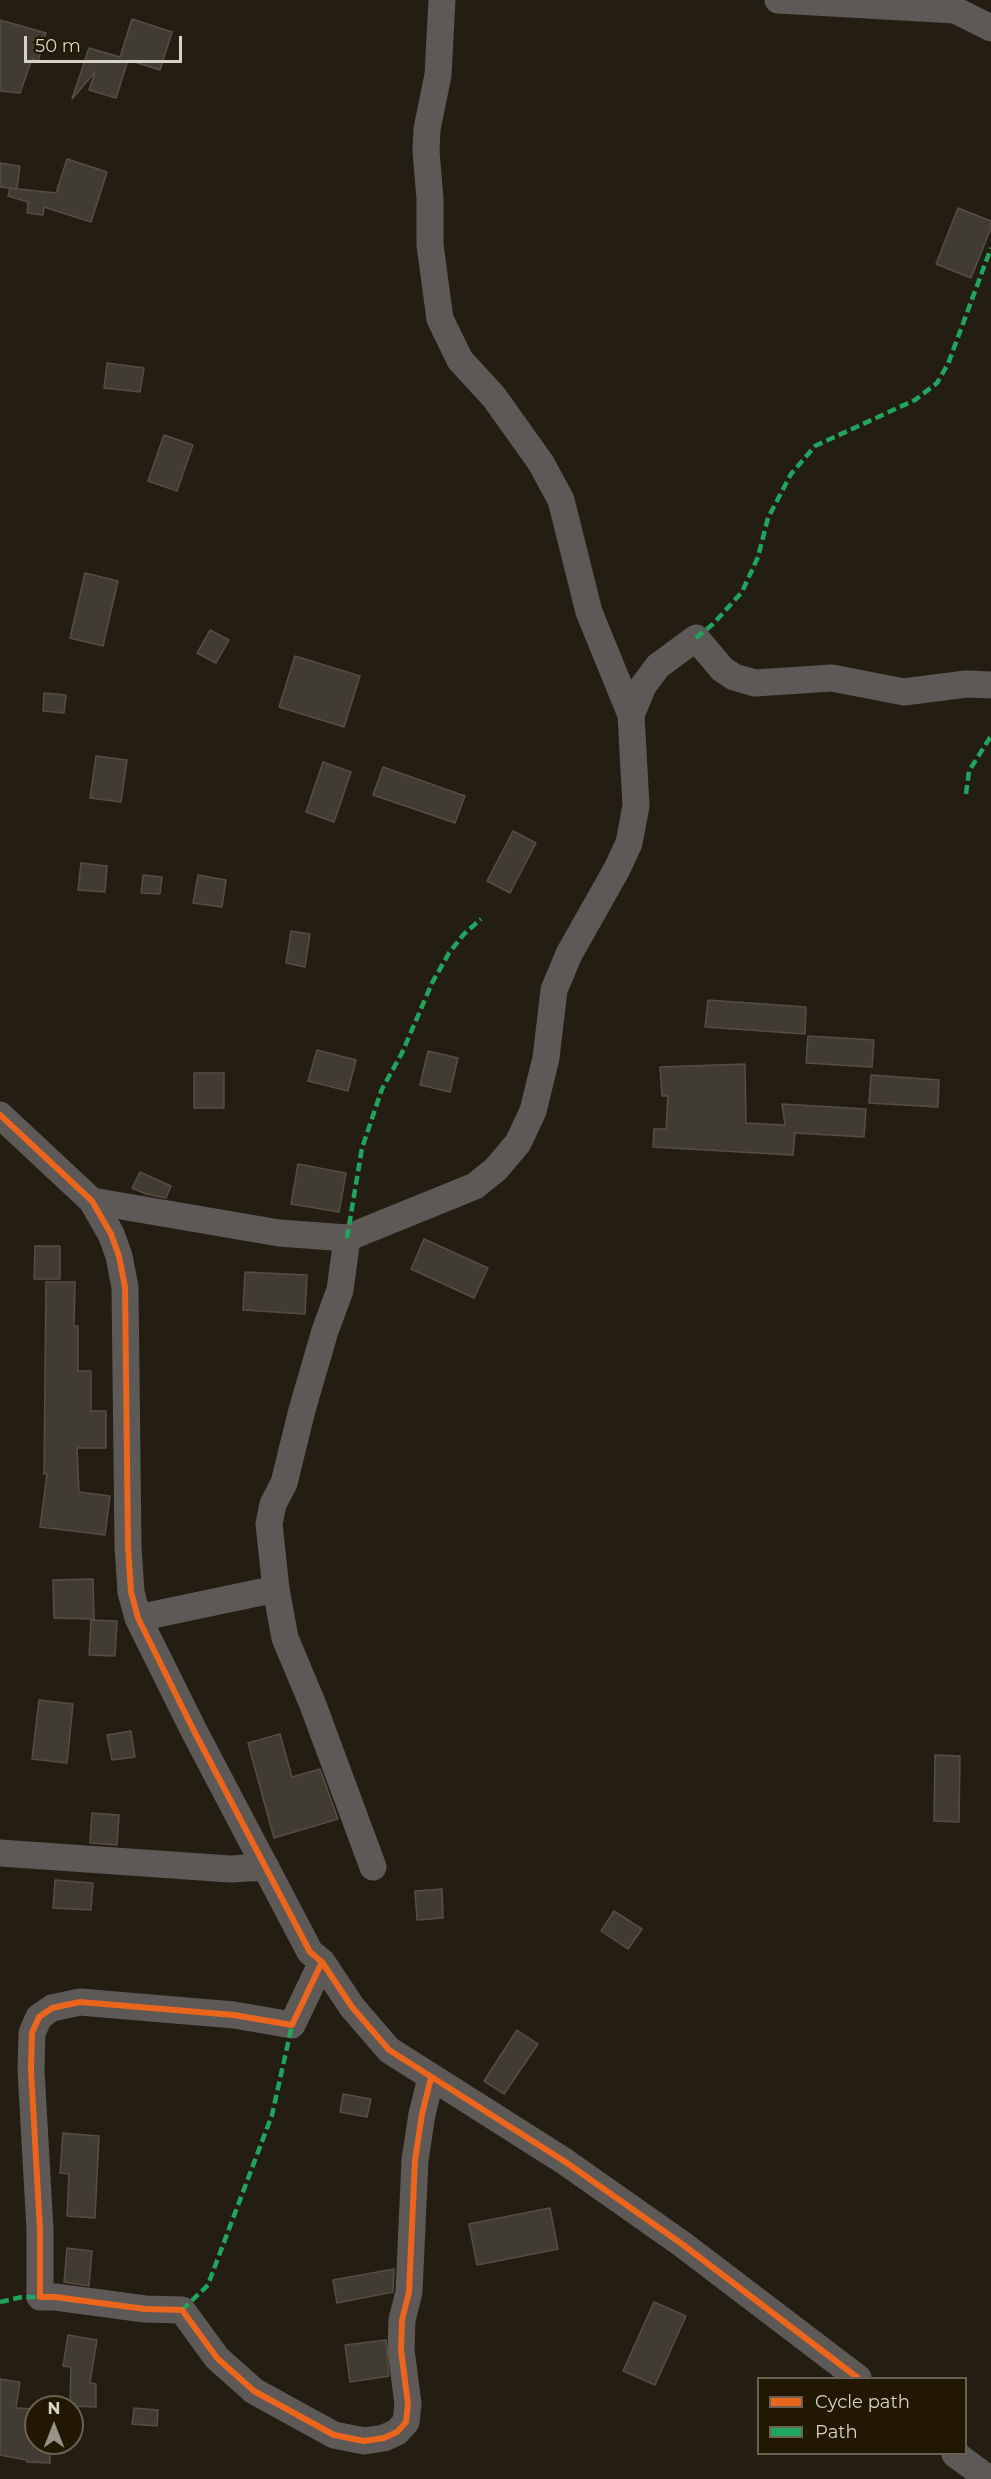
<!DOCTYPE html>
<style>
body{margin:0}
#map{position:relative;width:991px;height:2479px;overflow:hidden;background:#241e12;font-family:Montserrat,sans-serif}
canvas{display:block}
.legend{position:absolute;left:757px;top:2377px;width:210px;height:78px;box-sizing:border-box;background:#221703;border:2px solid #6b6151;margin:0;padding:8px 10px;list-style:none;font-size:18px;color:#d9d1c5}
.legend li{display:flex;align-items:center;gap:12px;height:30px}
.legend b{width:30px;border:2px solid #6b6151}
.north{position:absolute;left:24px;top:2395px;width:60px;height:60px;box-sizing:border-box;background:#221703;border:2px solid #6b6151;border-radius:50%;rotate:0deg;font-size:16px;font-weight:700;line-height:24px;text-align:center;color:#d9d1c5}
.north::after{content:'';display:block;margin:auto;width:21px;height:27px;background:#9a9286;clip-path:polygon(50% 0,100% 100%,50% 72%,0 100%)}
.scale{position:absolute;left:24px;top:36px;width:158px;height:27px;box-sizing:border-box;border:3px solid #d9d1c5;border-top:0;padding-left:8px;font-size:18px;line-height:21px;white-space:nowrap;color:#d9d1c5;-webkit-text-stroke:4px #221703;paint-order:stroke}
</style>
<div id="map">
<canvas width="991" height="2479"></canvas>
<ul class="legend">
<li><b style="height:8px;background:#eb651d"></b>Cycle path</li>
<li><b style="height:8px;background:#20a55d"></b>Path</li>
</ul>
<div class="north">N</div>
<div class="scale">50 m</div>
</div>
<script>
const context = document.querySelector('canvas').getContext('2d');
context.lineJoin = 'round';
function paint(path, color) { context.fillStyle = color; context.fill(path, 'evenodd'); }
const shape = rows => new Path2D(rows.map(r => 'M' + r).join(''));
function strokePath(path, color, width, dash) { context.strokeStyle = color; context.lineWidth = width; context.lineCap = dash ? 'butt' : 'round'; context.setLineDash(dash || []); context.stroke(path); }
const building = shape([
 [132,19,172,32,160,70,128,60,116,98,89,90,95,72,72,99,89,48,120,57,132,19],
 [0,20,46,33,38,61,32,59,20,93,0,91,0,20],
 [67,159,107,172,91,222,44,207,43,215,27,213,28,202,8,196,10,188,56,193,67,159],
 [0,163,20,166,17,189,0,187,0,163],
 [958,208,991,221,991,228,971,278,936,264,958,208],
 [107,363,144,368,140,392,104,388,107,363],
 [164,435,193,445,177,491,148,481,164,435],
 [85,573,118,581,103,646,70,638,85,573],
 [210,630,229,640,216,663,197,653,210,630],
 [295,656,360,676,344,727,279,707,295,656],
 [44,693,66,695,64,713,43,711,44,693],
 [96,756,127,760,121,802,90,798,96,756],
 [323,762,351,772,334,822,306,812,323,762],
 [383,767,465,796,455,823,373,795,383,767],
 [513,831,536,843,510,893,487,881,513,831],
 [81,863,107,866,105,892,78,890,81,863],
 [143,875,162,877,160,894,141,893,143,875],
 [198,875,226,880,222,907,193,903,198,875],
 [291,931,310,934,305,967,286,963,291,931],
 [708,1000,806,1007,805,1034,705,1027,708,1000],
 [808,1036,874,1040,872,1067,806,1063,808,1036],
 [317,1050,356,1060,348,1091,308,1081,317,1050],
 [428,1051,458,1058,450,1092,420,1085,428,1051],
 [745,1064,746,1123,785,1125,782,1104,866,1109,864,1137,795,1133,793,1155,653,1147,654,1129,666,1129,668,1096,662,1096,660,1067,745,1064],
 [194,1073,224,1073,224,1108,194,1108,194,1073],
 [871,1075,939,1080,938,1107,869,1103,871,1075],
 [298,1164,346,1173,339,1212,291,1204,298,1164],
 [140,1172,171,1186,166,1198,146,1194,132,1188,140,1172],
 [424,1239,488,1268,474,1298,411,1269,424,1239],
 [35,1246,60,1246,60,1279,34,1279,35,1246],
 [245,1272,307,1275,305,1314,243,1310,245,1272],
 [46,1282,75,1282,74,1326,78,1326,78,1371,91,1371,91,1411,106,1411,106,1448,77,1448,79,1492,110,1496,105,1535,40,1527,47,1474,44,1474,46,1282],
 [93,1579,94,1619,54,1618,53,1580,93,1579],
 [91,1620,117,1621,115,1656,89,1655,91,1620],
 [39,1700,73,1704,67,1763,32,1759,39,1700],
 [131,1731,135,1757,112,1760,107,1735,131,1731],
 [280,1734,292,1777,320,1769,338,1819,274,1838,248,1743,280,1734],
 [935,1755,960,1756,959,1822,934,1821,935,1755],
 [92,1813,119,1815,117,1845,90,1843,92,1813],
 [55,1880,93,1883,91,1910,53,1908,55,1880],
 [442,1889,443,1918,417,1920,415,1891,442,1889],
 [614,1911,642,1929,628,1949,601,1931,614,1911],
 [517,2030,538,2044,504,2094,484,2081,517,2030],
 [343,2094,371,2099,367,2117,340,2112,343,2094],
 [63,2133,99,2136,95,2218,67,2216,69,2174,60,2173,63,2133],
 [550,2208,558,2249,477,2265,469,2224,550,2208],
 [67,2248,92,2251,89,2286,64,2282,67,2248],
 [394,2269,393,2292,337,2303,333,2280,394,2269],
 [654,2302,686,2316,655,2385,623,2371,654,2302],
 [68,2335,97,2340,90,2383,96,2384,96,2407,70,2406,71,2367,63,2366,68,2335],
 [386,2340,389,2376,350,2382,345,2345,386,2340],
 [0,2379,20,2382,16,2408,36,2409,36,2443,50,2443,50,2463,27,2462,27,2460,0,2455,0,2379],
 [134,2408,158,2410,157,2426,132,2424,134,2408]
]);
paint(building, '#413c32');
strokePath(building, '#544e45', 1.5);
strokePath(shape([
 [442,0,438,75,427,129,426,151,430,199,430,245,440,319,460,360,494,397,541,463,561,500,589,612,631,715],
 [778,0,955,10,991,28],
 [0,1115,92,1201,111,1234,119,1256,125,1287,128,1546,131,1592,138,1618,193,1729,310,1952,322,1962,352,2007,389,2050,564,2161,682,2244,858,2378],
 [92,1201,279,1233,347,1238,475,1186,496,1169,518,1143,533,1111,546,1058,554,990,569,954,617,869,629,843,636,806,631,715,643,686,658,666,696,638,722,669,734,677,755,683,832,678,904,692,966,684,991,685],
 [347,1238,340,1290,325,1331,302,1410,284,1483,273,1504,269,1524,276,1589,285,1638,313,1705,373,1867],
 [138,1618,276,1589],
 [0,1853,230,1869,266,1867],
 [322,1962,292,2025,234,2015,80,2002,52,2008,39,2017,32,2033,31,2070,40,2230,40,2297,55,2297,145,2309,182,2310,217,2358,254,2391,334,2435,364,2441,384,2438,397,2432,406,2422,408,2404,401,2350,402,2320,409,2292,415,2160,422,2114,431,2078],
 [955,2454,989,2479]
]), '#5c5957', 27);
strokePath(shape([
 [696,638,713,624,742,592,758,557,768,518,791,474,815,446,915,400,937,383,948,364,991,248],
 [966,794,969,771,991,736],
 [347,1238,362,1148,382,1089,402,1053,432,983,449,953,464,934,481,919],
 [0,2302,22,2297,40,2297],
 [182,2310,208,2285,212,2274,272,2115,292,2025]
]), '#20a55d', 4.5, [9, 4.5]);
strokePath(shape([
 [0,1115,92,1201,111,1234,119,1256,125,1287,128,1546,131,1592,138,1618,193,1729,310,1952,322,1962,352,2007,389,2050,564,2161,682,2244,858,2378],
 [322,1962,292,2025,234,2015,80,2002,52,2008,39,2017,32,2033,31,2070,40,2230,40,2297,55,2297,145,2309,182,2310,217,2358,254,2391,334,2435,364,2441,384,2438,397,2432,406,2422,408,2404,401,2350,402,2320,409,2292,415,2160,422,2114,431,2078]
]), '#eb651d', 6);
</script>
